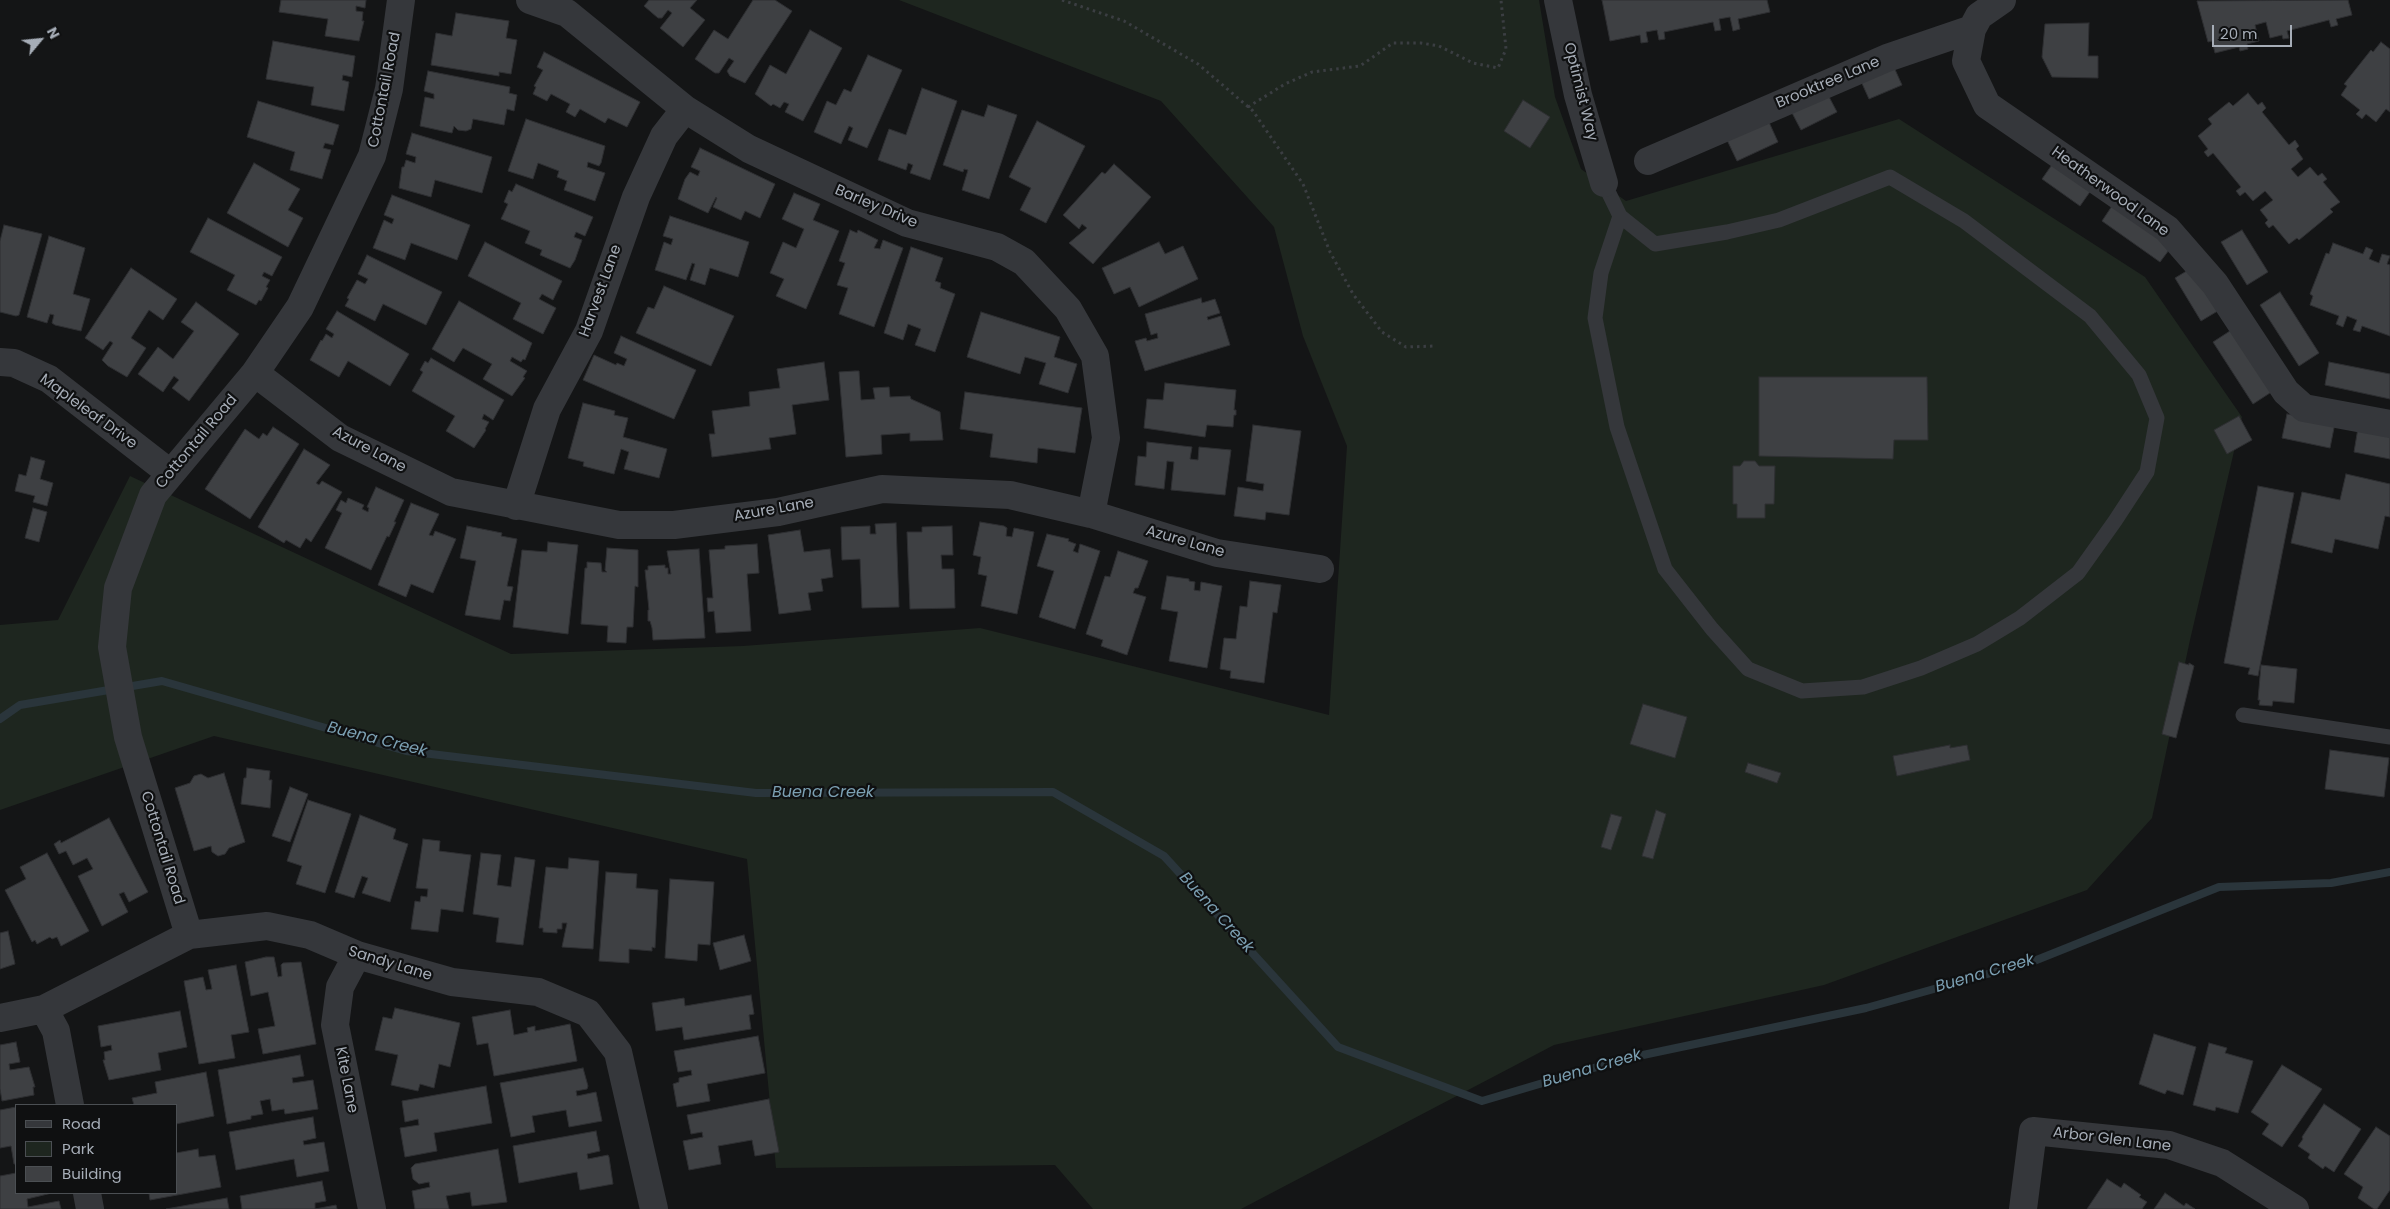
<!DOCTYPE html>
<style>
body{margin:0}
#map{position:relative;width:2390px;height:1209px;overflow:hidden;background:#141516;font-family:Poppins,sans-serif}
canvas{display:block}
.legend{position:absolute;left:15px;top:1104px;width:162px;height:90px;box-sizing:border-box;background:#0f1011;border:1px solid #4b4f53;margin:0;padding:6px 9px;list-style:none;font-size:15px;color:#a6adb7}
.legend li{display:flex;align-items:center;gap:10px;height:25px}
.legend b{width:25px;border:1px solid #4b4f53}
.north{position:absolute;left:15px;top:15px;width:50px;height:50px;-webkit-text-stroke:4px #0f1011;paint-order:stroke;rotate:62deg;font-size:14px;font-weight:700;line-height:20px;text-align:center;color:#a6adb7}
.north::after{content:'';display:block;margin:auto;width:18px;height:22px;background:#a6adb7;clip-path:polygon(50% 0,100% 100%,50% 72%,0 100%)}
.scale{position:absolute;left:2212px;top:25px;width:80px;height:22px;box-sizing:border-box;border:2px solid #a6adb7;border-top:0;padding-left:6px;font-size:15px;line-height:18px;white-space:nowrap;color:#a6adb7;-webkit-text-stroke:4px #0f1011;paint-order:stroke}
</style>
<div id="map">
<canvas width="2390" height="1209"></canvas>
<ul class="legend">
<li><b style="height:6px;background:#35373b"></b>Road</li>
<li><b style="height:14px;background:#1e261f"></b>Park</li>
<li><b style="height:14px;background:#3e4043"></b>Building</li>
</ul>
<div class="north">N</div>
<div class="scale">20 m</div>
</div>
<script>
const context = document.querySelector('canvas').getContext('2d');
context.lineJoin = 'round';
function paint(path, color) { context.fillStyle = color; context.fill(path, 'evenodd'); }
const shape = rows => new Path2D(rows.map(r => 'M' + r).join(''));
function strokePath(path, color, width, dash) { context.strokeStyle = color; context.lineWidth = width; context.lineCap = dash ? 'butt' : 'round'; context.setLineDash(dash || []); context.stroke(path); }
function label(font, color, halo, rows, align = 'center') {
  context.font = font + ' Poppins,sans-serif'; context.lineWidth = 4.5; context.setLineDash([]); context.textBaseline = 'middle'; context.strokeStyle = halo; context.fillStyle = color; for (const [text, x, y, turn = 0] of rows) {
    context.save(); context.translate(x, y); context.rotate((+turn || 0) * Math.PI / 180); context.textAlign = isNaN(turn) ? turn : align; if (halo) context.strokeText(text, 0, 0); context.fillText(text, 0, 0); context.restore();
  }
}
paint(shape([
 [899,0,1539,0,1555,97,1581,169,1626,201,1899,119,2145,277,2242,417,2190,640,2152,818,2087,890,1824,985,1554,1045,1241,1209,1093,1209,1055,1165,776,1168,747,859,214,736,0,810,0,625,58,620,130,476,511,654,743,646,980,628,1329,715,1347,446,1303,336,1274,227,1161,101]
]), '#1e261f');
strokePath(shape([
 [0,719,20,705,162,681,406,751,756,793,1053,792,1164,856,1338,1047,1482,1101,1624,1059,1866,1008,2034,961,2219,887,2331,883,2390,872]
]), '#2a353b', 8);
const building = shape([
 [281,0,366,0,365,8,356,6,356,11,363,12,362,21,364,21,359,41,325,36,328,19,279,12,281,0],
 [649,0,697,0,690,8,705,20,683,47,660,28,672,13,668,10,662,18,658,18,644,6,649,0],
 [753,0,775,0,792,11,745,83,730,76,727,71,734,61,729,58,719,73,715,73,695,59,714,30,728,39,753,0],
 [1602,0,1767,0,1770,12,1738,19,1740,29,1733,31,1730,17,1719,19,1721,30,1715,31,1713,22,1664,32,1665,39,1659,40,1657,30,1646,32,1648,42,1641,43,1640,35,1610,41,1602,0],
 [2348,0,2352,15,2336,19,2338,25,2331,27,2329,20,2287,31,2289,38,2283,39,2282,35,2270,38,2266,22,2255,25,2259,41,2247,44,2248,49,2240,51,2239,47,2215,53,2212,41,2208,42,2197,1,2348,0],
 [456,13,509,21,506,38,517,40,511,74,499,72,499,76,431,65,436,33,452,36,456,13],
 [2089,23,2088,56,2098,56,2098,78,2052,77,2042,57,2045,24,2089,23],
 [810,30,842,48,803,121,785,112,789,104,784,102,780,108,773,104,771,106,755,94,770,65,786,74,810,30],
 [273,41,355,56,352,77,343,75,342,80,349,82,344,111,311,105,314,87,266,79,273,41],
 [2381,42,2390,49,2390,112,2386,109,2376,122,2366,114,2362,119,2356,114,2360,110,2341,95,2347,86,2344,84,2371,50,2373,52,2381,42],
 [544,52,640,102,627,127,608,118,605,123,580,109,575,117,566,112,570,104,551,94,547,101,533,94,536,87,534,86,543,70,537,67,544,52],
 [868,55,902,70,867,148,848,140,853,128,849,126,841,144,814,132,827,101,836,105,844,89,851,92,868,55],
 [1893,65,1902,85,1869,99,1860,79,1893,65],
 [428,71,510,87,509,93,517,95,514,111,507,109,504,125,473,119,471,129,466,131,458,130,454,126,452,133,420,126,425,97,434,99,434,94,424,91,428,71],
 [922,88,957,101,930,180,910,173,913,165,908,163,906,170,878,160,889,129,906,135,922,88],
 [1827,93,1837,112,1801,130,1791,111,1827,93],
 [2248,93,2258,105,2262,102,2266,108,2262,112,2289,145,2295,140,2299,146,2296,149,2303,159,2291,169,2298,177,2310,167,2318,176,2322,173,2327,179,2323,182,2340,202,2330,209,2333,212,2299,240,2297,238,2289,244,2273,225,2269,228,2265,223,2268,220,2260,210,2273,200,2265,191,2253,201,2245,192,2240,196,2236,191,2241,187,2213,153,2208,157,2204,152,2208,149,2198,136,2212,124,2208,119,2229,102,2233,106,2248,93],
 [1523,100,1550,117,1530,148,1504,131,1523,100],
 [258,101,339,125,333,145,325,143,323,148,331,150,322,179,290,170,295,152,247,137,258,101],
 [988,105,1017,115,989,199,962,190,968,170,964,169,963,172,943,165,962,110,984,117,988,105],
 [526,119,605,146,601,163,599,166,588,162,587,167,605,173,595,201,564,190,567,181,557,177,559,171,538,163,533,179,508,171,526,119],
 [1768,120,1778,142,1737,161,1727,140,1768,120],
 [1037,121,1085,146,1046,223,1020,210,1031,188,1009,177,1037,121],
 [412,133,492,157,482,193,435,180,431,197,399,188,402,167,404,167,406,160,415,163,416,157,406,154,412,133],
 [700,148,775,184,760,218,745,211,741,220,713,207,717,198,716,197,708,213,678,199,685,179,690,172,698,176,700,171,691,167,700,148],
 [2056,159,2094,186,2080,206,2042,179,2056,159],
 [254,163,300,189,288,210,303,218,288,247,227,213,254,163],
 [1114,164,1151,197,1093,264,1069,243,1087,228,1082,224,1079,229,1063,215,1102,172,1105,174,1114,164],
 [516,184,593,217,585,236,576,232,574,237,582,240,575,260,570,268,540,255,542,250,525,243,530,231,501,219,508,204,504,202,509,190,512,192,516,184],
 [794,193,820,204,813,220,839,231,806,309,776,296,784,279,770,273,783,242,796,248,804,229,782,219,794,193],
 [392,195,470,225,457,260,411,243,405,260,373,248,384,220,392,224,394,219,384,215,392,195],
 [2116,200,2175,242,2160,262,2102,221,2116,200],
 [670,216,749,242,738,277,710,268,705,285,690,280,695,264,692,263,686,280,655,270,664,242,671,245,673,239,663,236,670,216],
 [208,218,282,257,272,276,264,272,262,276,270,280,266,287,268,288,261,301,259,300,256,305,227,290,235,275,190,252,208,218],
 [4,225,42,234,19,315,16,316,0,312,0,241,4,225],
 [850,230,857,233,858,230,878,240,874,248,880,249,883,240,903,248,874,327,839,314,848,288,837,285,845,263,839,261,850,230],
 [2242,230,2268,272,2247,285,2221,242,2242,230],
 [49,236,85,248,73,294,90,299,81,331,55,325,52,323,54,315,50,314,47,323,27,317,49,236],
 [485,242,562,281,553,300,542,294,539,299,556,308,543,334,513,319,521,303,468,276,485,242],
 [1159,242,1165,254,1183,246,1198,279,1139,307,1130,287,1114,294,1102,268,1159,242],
 [2333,243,2363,254,2366,247,2373,250,2369,259,2379,263,2382,254,2390,256,2387,264,2390,265,2390,336,2362,326,2360,332,2353,330,2357,320,2347,316,2343,327,2336,324,2339,316,2310,305,2313,296,2310,294,2326,253,2329,254,2333,243],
 [911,247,943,258,935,281,941,283,940,288,955,294,935,352,915,345,921,329,908,324,903,340,884,333,911,247],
 [367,255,442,292,426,325,383,304,375,321,345,306,349,299,347,298,357,280,365,284,368,279,358,274,367,255],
 [2195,266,2221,309,2201,321,2175,278,2195,266],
 [131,268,177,299,163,320,149,310,131,338,146,348,127,377,108,366,102,360,113,343,110,341,103,350,85,338,131,268],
 [664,286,734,316,711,366,636,333,648,307,654,309,664,286],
 [2280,292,2319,353,2299,366,2260,305,2280,292],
 [1201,298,1202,303,1215,299,1220,313,1207,317,1208,320,1221,316,1230,345,1145,371,1135,341,1146,338,1147,341,1158,338,1157,333,1151,335,1145,314,1201,298],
 [459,301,532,343,525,360,523,359,521,362,512,357,510,361,527,371,523,377,525,378,512,396,483,379,492,364,463,348,454,362,432,349,459,301],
 [196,302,239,334,189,401,172,388,179,380,174,376,163,392,138,374,158,347,173,359,194,331,181,322,196,302],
 [337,311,409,354,390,386,348,361,339,377,310,360,321,340,322,341,326,334,332,338,334,334,326,329,337,311],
 [981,312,1060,337,1054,357,1077,364,1068,393,1039,384,1046,363,1025,357,1020,374,967,357,981,312],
 [2233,329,2273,391,2253,404,2213,342,2233,329],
 [621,336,696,370,674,419,583,380,594,355,616,365,617,363,624,366,627,359,614,353,621,336],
 [431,358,504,400,493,420,484,414,482,419,489,422,485,429,486,430,474,448,446,431,455,416,412,391,423,372,420,370,425,361,428,363,431,358],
 [824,362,829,400,792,405,796,434,769,438,771,449,712,457,709,434,715,434,712,411,750,406,749,392,780,388,777,369,824,362],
 [2329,362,2390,374,2390,399,2325,385,2329,362],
 [855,371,859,371,861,400,875,399,873,388,889,387,890,397,910,396,911,399,940,412,943,440,910,441,910,433,881,435,882,454,846,457,839,372,855,371],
 [1759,377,1927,377,1928,440,1894,440,1893,459,1759,456,1759,377],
 [1165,383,1236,390,1234,410,1236,410,1236,415,1234,415,1233,427,1207,425,1205,437,1144,428,1147,399,1163,400,1165,383],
 [965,392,1082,408,1075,453,1038,448,1037,463,990,457,993,434,960,429,965,392],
 [583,403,615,411,614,415,628,418,623,437,667,449,659,478,624,469,629,452,621,449,614,474,583,466,584,462,568,458,583,403],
 [2287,414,2335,423,2330,448,2282,438,2287,414],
 [2239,416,2252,440,2227,454,2214,430,2239,416],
 [1253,425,1301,431,1289,515,1266,512,1265,520,1234,516,1238,487,1263,491,1264,484,1246,481,1253,425],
 [273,427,299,444,250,519,205,489,245,429,259,439,263,433,267,436,273,427],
 [2358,428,2390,434,2390,459,2354,452,2358,428],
 [1147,442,1192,447,1190,459,1198,460,1199,447,1231,450,1225,495,1171,490,1174,462,1167,461,1164,489,1135,485,1138,456,1146,457,1147,442],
 [304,449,330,465,316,483,319,485,322,481,342,492,311,542,306,538,300,548,286,540,284,543,258,527,304,449],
 [31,457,45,461,40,479,53,483,47,506,33,502,35,496,15,491,19,474,26,476,31,457],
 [1744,461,1755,461,1759,466,1775,466,1774,504,1765,504,1765,518,1737,518,1737,504,1733,504,1733,466,1740,466,1744,461],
 [2346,474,2390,484,2390,517,2385,516,2378,549,2335,539,2332,553,2291,543,2302,492,2340,500,2346,474],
 [2258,486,2294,493,2258,676,2248,674,2250,668,2224,663,2258,486],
 [376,487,404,500,394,522,396,522,389,537,387,536,371,570,325,548,342,513,336,510,341,500,346,503,348,498,364,505,362,509,368,512,369,508,367,507,376,487],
 [411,503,439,514,429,535,433,536,435,531,456,539,433,593,411,584,406,597,378,585,411,503],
 [33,508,47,512,39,542,25,538,33,508],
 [980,522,1004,526,1007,528,1006,536,1012,537,1014,528,1034,532,1017,614,981,606,987,576,978,574,981,557,973,555,980,522],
 [896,523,899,607,862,608,860,559,842,560,841,527,870,526,870,534,876,534,875,524,896,523],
 [467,526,502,533,501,536,517,539,507,586,513,587,510,601,504,600,500,620,465,615,476,561,460,558,467,526],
 [952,526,953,555,941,555,942,569,954,569,955,608,910,609,907,532,922,532,922,527,952,526],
 [800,530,804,552,830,549,833,577,821,579,823,591,808,593,811,610,779,614,768,535,800,530],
 [1047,534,1069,539,1068,541,1076,544,1073,551,1078,553,1080,544,1100,551,1075,629,1039,617,1054,571,1037,566,1047,534],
 [548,542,578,545,568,634,513,627,522,550,547,552,548,542],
 [757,544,759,573,747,574,751,631,716,633,714,611,708,612,707,598,713,598,709,550,725,549,725,546,757,544],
 [607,548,638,550,638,587,635,586,633,627,627,627,626,643,607,642,608,626,581,624,585,568,587,568,587,562,601,563,602,572,607,572,605,570,607,548],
 [699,549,705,638,653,640,652,628,650,621,648,621,648,610,649,610,645,570,648,570,648,566,665,565,665,568,668,568,668,574,671,574,667,551,699,549],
 [1118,551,1148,561,1138,588,1135,588,1133,593,1146,597,1127,655,1101,646,1103,640,1086,634,1105,576,1110,577,1118,551],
 [1167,576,1189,579,1189,581,1195,582,1194,590,1200,591,1201,582,1222,586,1207,668,1169,661,1178,612,1161,609,1167,576],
 [1250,581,1281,585,1277,613,1273,612,1264,683,1230,678,1231,671,1220,669,1224,638,1236,639,1240,606,1247,607,1250,581],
 [2179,662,2189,665,2189,663,2194,666,2176,738,2162,734,2179,662],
 [2261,665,2297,669,2294,703,2273,701,2272,706,2259,705,2260,700,2258,700,2261,665],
 [1643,704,1687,717,1675,758,1630,744,1643,704],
 [1950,745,1950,748,1967,745,1970,760,1897,776,1893,756,1950,745],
 [2330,750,2389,758,2384,797,2325,789,2330,750],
 [1748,763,1781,773,1777,783,1745,772,1748,763],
 [247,768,270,771,269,780,272,780,270,808,241,804,244,778,246,778,247,768],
 [224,773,245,842,229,848,225,854,218,856,212,852,211,846,194,851,175,788,190,783,194,776,201,774,208,778,224,773],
 [290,787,308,794,290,842,272,836,290,787],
 [308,800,351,814,325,893,296,884,302,866,287,861,308,800],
 [1656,810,1666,814,1653,859,1642,856,1656,810],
 [1611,814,1622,817,1611,850,1601,847,1611,814],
 [360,815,396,829,393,839,408,844,390,902,362,893,368,878,362,876,354,898,335,892,360,815],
 [109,818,148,892,129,902,124,892,119,894,128,912,102,926,78,876,93,869,87,858,73,865,66,851,59,854,54,844,60,840,61,843,109,818],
 [423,839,440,841,439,851,471,855,463,912,441,909,438,932,411,929,415,901,420,902,421,896,427,897,428,889,416,888,423,839],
 [47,853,89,931,61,946,57,937,52,939,50,937,37,944,35,940,32,942,5,890,26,879,20,867,47,853],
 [481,853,501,855,497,885,511,887,515,857,535,860,523,945,496,942,499,918,473,914,481,853],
 [569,858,599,861,593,949,562,947,567,923,562,923,562,929,557,929,557,933,543,932,543,928,539,928,546,867,568,869,569,858],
 [606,872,637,874,636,888,658,890,655,948,652,947,652,951,629,949,629,963,599,961,606,872],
 [670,879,714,882,710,945,698,944,697,961,665,958,670,879],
 [8,931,15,964,0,969,0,933,8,931],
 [744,935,751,961,720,970,713,943,744,935],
 [266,957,274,957,278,977,282,976,281,965,283,963,301,962,316,1044,263,1054,258,1029,275,1026,268,992,251,996,245,962,266,957],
 [236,965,249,1032,231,1035,235,1058,199,1064,184,981,203,977,206,990,212,989,208,970,236,965],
 [751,995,754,1014,749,1015,751,1029,684,1040,682,1027,656,1031,652,1003,684,998,685,1006,751,995],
 [395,1008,460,1023,450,1067,439,1064,434,1088,420,1084,418,1091,391,1085,398,1055,375,1050,383,1017,392,1019,395,1008],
 [510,1010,514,1035,528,1032,527,1028,535,1026,535,1031,570,1024,577,1061,494,1076,488,1043,477,1045,472,1017,510,1010],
 [180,1011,187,1047,158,1053,161,1070,109,1080,103,1060,105,1060,104,1052,112,1050,111,1045,101,1047,98,1026,180,1011],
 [2154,1034,2196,1047,2183,1095,2167,1090,2165,1094,2139,1084,2154,1034],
 [758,1036,765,1073,707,1084,710,1101,677,1107,673,1084,679,1082,679,1078,692,1075,691,1070,678,1072,674,1051,758,1036],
 [16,1042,20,1062,9,1064,10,1070,29,1067,35,1087,33,1087,34,1095,2,1101,0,1089,0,1045,16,1042],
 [2209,1043,2227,1048,2225,1053,2253,1061,2238,1113,2216,1107,2215,1111,2193,1105,2209,1043],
 [300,1055,304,1076,292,1078,293,1083,313,1080,318,1109,285,1114,284,1109,272,1111,270,1099,260,1101,263,1114,251,1116,251,1119,227,1124,218,1070,300,1055],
 [2282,1065,2322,1089,2282,1147,2262,1134,2269,1124,2251,1112,2282,1065],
 [583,1068,588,1086,587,1089,576,1091,577,1096,596,1092,602,1121,569,1127,566,1110,532,1116,535,1132,511,1137,500,1083,583,1068],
 [206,1072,214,1116,176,1124,176,1105,134,1105,132,1098,157,1093,155,1082,206,1072],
 [486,1086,492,1123,434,1133,437,1151,405,1157,400,1128,419,1125,418,1119,405,1122,402,1101,486,1086],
 [769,1099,779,1152,755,1156,752,1140,718,1146,721,1164,689,1170,683,1141,703,1137,702,1132,691,1134,687,1115,769,1099],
 [2324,1104,2361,1129,2334,1172,2325,1166,2323,1169,2308,1158,2310,1154,2298,1146,2303,1139,2302,1137,2324,1104],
 [16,1107,16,1164,14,1164,11,1146,0,1148,0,1110,16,1107],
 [313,1117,316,1138,303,1141,304,1145,324,1142,329,1171,297,1177,294,1159,236,1170,229,1132,313,1117],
 [2376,1127,2390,1136,2390,1190,2377,1209,2374,1209,2358,1198,2363,1187,2344,1174,2376,1127],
 [596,1131,600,1151,587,1154,588,1159,608,1155,609,1157,613,1184,580,1190,577,1172,519,1183,513,1146,596,1131],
 [198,1149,199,1157,215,1155,221,1187,150,1200,149,1193,176,1193,176,1153,198,1149],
 [498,1149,507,1202,472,1206,470,1192,446,1196,449,1209,415,1209,412,1191,430,1187,429,1182,419,1184,413,1179,411,1168,415,1164,498,1149],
 [16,1173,16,1193,52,1193,27,1199,28,1207,59,1201,61,1209,0,1209,0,1176,16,1173],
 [2107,1179,2121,1188,2124,1183,2141,1195,2139,1197,2147,1202,2142,1209,2087,1209,2107,1179],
 [322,1181,326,1201,315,1203,315,1209,336,1205,337,1209,242,1209,240,1196,322,1181],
 [2165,1193,2184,1206,2186,1203,2195,1209,2154,1209,2165,1193],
 [227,1198,229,1209,166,1209,227,1198]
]);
paint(building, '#3e4043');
strokePath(building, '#2e2f32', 1);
strokePath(shape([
 [1062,0,1124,21,1198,64,1253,111,1303,184,1330,252,1353,294,1382,332,1406,347,1436,346],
 [1248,107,1285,84,1312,72,1360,66,1393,43,1421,43,1439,46,1473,63,1498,68,1506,49,1501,0]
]), '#3b3e42', 3, [2.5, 4]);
strokePath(shape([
 [1604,183,1620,216,1601,273,1595,318,1617,427,1665,569,1712,629,1748,669,1802,691,1863,687,1921,668,1977,644,2020,618,2078,573,2115,521,2147,472,2157,418,2139,375,2090,316,1964,221,1890,177,1779,220,1727,232,1655,244,1620,216],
 [2243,715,2390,737]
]), '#35373b', 15);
strokePath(shape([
 [530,0,567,13,685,109,749,149,907,223,997,247,1024,262,1068,309,1095,356,1106,438,1091,514],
 [1558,0,1578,95,1604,183],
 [1972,29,1966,61,1987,105,2167,229,2215,284,2286,392,2304,408,2390,424],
 [1648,161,1887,58,1972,29,1979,16,2002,0],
 [0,362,14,363,49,379,170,473],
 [255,373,340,438,451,492,619,525,674,525,778,512,882,489,1010,495,1091,514,1217,553,1320,569],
 [516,506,547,409,589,331,636,197,664,136,685,109],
 [189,935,128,737,112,647,118,588,153,495,255,373,300,307,372,156,389,89,401,0],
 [357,955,340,987,335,1025,372,1209],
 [44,1009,56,1031,70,1105],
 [0,1018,44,1009,189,935,267,926,310,935,357,955,452,982,538,992,588,1013,618,1052,654,1209],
 [87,1193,90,1209],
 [2023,1209,2033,1131,2169,1145,2222,1163,2295,1209]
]), '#35373b', 28);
label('15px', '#a6adb7', '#0f1011', [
 ["Brooktree Lane",1828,83,-23],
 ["Cottontail Road",385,90,-79],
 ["Optimist Way",1580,92,76],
 ["Heatherwood Lane",2110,192,36],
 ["Barley Drive",876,207,23],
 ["Harvest Lane",601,291,-70],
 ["Mapleleaf Drive",88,412,36],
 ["Cottontail Road",197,442,-50],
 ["Azure Lane",369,450,28],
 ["Azure Lane",774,510,-10],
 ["Azure Lane",1185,542,16],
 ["Cottontail Road",162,848,73],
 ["Sandy Lane",390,964,17],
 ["Kite Lane",346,1080,79],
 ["Arbor Glen Lane",2112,1140,7]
]);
label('italic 16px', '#7ca0b3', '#0f1011', [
 ["Buena Creek",377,740,14],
 ["Buena Creek",823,793],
 ["Buena Creek",1216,913,48],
 ["Buena Creek",1985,974,-16],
 ["Buena Creek",1592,1069,-16]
]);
</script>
